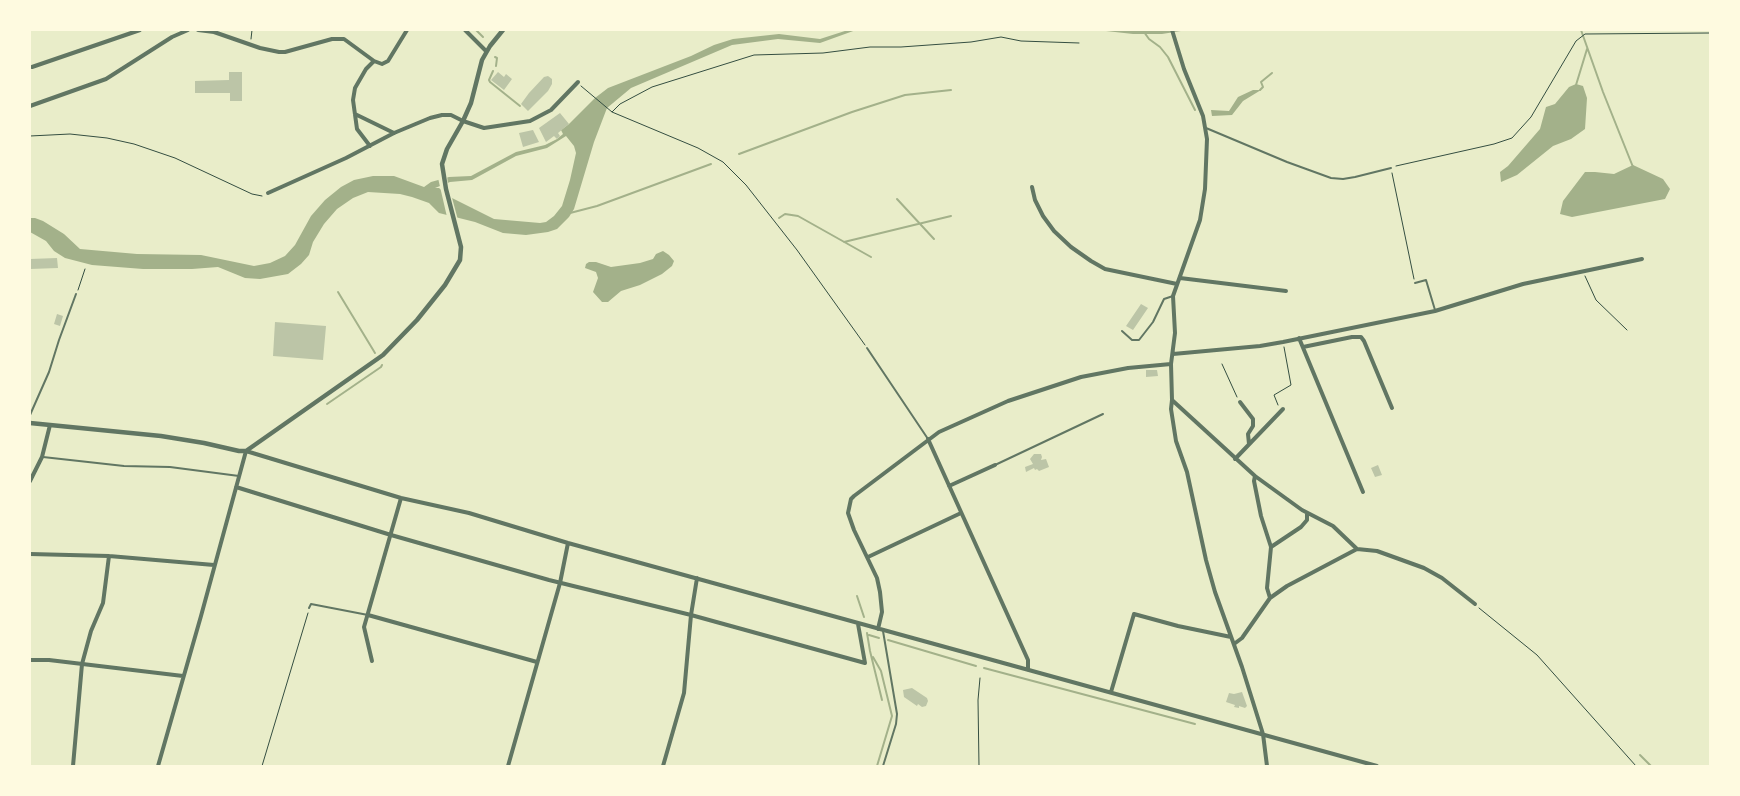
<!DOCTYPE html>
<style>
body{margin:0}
#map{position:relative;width:1740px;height:796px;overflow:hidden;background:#e9edc9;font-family:Jost,sans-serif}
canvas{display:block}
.frame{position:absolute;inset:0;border:31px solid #fefae0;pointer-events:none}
</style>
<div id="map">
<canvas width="1740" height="796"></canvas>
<div class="frame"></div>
</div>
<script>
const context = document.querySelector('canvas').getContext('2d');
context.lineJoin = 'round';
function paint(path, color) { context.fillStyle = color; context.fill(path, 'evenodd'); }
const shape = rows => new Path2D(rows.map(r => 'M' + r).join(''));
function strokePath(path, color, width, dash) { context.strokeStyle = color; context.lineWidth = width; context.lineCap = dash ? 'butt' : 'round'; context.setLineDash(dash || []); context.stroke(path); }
paint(shape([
 [848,30,856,30,820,43,778,39,732,45,631,88,607,108,594,142,574,209,569,217,557,229,548,232,526,235,503,233,475,222,439,213,429,203,412,197,400,194,368,192,353,198,337,209,324,224,313,242,309,255,301,264,288,274,260,279,245,278,218,267,192,269,143,269,92,265,65,258,54,251,46,241,30,232,30,218,35,218,43,221,64,234,80,249,137,254,201,255,254,266,270,263,285,256,295,245,311,216,325,200,341,187,354,180,373,176,394,176,424,187,431,182,449,177,471,176,516,152,545,145,557,139,563,134,561,130,569,124,595,98,608,88,691,56,714,45,733,39,779,34,820,39],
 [566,136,574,146,576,153,570,180,562,206,554,216,546,222,540,223,494,219,450,197,439,188,435,188,450,182,472,180,516,156,547,148],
 [1097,30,1187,30,1162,34,1133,34],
 [1576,84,1583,86,1587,98,1585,129,1571,139,1553,146,1517,175,1501,182,1500,172,1508,166,1540,129,1546,107,1555,104,1569,87],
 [1253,90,1261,90,1243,101,1232,115,1212,116,1211,110,1229,111,1238,97],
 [1633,165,1663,179,1670,189,1665,199,1572,217,1560,214,1563,201,1585,172,1595,172,1614,174],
 [663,251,669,255,674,261,672,266,662,274,640,285,621,291,608,302,602,302,593,292,598,278,596,272,585,268,586,264,589,262,596,262,611,267,640,263,653,259,656,254]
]), '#a3b18a');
paint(shape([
 [447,175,448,185,443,187,451,194,458,220,447,217,438,178]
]), '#e9edc9');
strokePath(shape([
 [476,30,483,37],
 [1581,30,1603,92,1633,167],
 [1144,32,1149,39,1160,47,1168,57,1195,110],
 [495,57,497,58,496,66],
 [493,71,489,80,490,82,520,106],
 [1576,85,1587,49],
 [1260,90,1263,87,1261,82,1272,73],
 [739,154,852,112,905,95,951,90],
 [897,199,934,239],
 [570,213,597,206,711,164],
 [779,218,785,214,798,216,871,257],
 [844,242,951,216],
 [338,292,375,353],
 [327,404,381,367,382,365],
 [857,596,864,617],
 [867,633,870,651,882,700],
 [869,635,879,638],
 [888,640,976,666],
 [873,657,881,671,892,716,877,766],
 [984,668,1195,724],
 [1640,755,1651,766]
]), '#a3b18a', 2);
paint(shape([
 [229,72,242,72,242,101,230,101,230,93,195,93,195,81,229,80],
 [498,72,504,77,506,74,512,79,504,90,491,80],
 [548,76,552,79,552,84,548,91,528,111,521,104,529,93,544,77],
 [560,113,569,124,558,133,560,136,557,139,554,136,546,142,539,128],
 [533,130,539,142,523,147,519,133],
 [57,258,58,268,30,269,30,259],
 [1141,304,1148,308,1133,330,1126,326],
 [57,314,63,316,60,326,54,324],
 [275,322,326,326,323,360,273,356],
 [1146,370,1157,370,1158,376,1146,377],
 [1034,454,1041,454,1042,457,1041,460,1046,459,1049,467,1039,471,1037,469,1035,470,1034,468,1026,472,1025,467,1033,464,1030,459],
 [1378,465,1382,475,1375,477,1371,468],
 [912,688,927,698,928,701,926,706,922,707,918,704,917,706,904,697,903,690],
 [1242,692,1247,706,1245,708,1239,706,1239,708,1234,707,1235,705,1226,702,1229,693,1234,694]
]), '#bcc5a7');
strokePath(shape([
 [251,39,252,30],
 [581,86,612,112,620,104,652,87,754,55,823,53,870,47,901,47,971,42,1001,37,1021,41,1079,43],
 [612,112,698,148,723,162,746,185,797,250,865,345],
 [30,136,70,134,107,138,134,144,175,158,252,194,262,196],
 [1396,166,1494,144,1512,138,1531,117,1576,41,1585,34,1710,33],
 [1392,173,1414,279],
 [1585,276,1596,300,1627,330],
 [78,290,85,269],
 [1222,364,1237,397],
 [1278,405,1274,395,1291,385,1284,347],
 [1479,608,1537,655,1636,766],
 [262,766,308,613],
 [979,766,978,700,980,678]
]), '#344e41', 1);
strokePath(shape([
 [1206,128,1287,162,1331,178,1343,179,1355,177,1391,168],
 [1415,283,1426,280,1435,310],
 [1122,331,1132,340,1139,340,1153,322,1164,299,1173,296],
 [867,348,928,439],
 [30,415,49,372,59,340,76,294],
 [43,457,124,466,170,467,239,476],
 [995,465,1103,414],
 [309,608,311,604,368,615],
 [883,766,896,724,897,714,883,631]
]), '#617663', 2);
strokePath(shape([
 [198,30,214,32,260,48,279,52,285,52,332,39,344,39,374,61],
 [465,30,486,51],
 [1172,30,1184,69,1203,116,1207,139,1205,189,1200,220,1173,296,1175,333,1171,364,1172,400,1171,409,1176,441,1187,472,1206,560,1215,592,1242,667,1263,734,1267,766],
 [32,67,140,30],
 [30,106,106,79,172,37,188,30],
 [355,114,394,133],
 [370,146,357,129,353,100,355,88,366,69,374,61,382,64,388,61,407,30],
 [1032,187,1035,200,1043,216,1054,231,1071,247,1091,261,1105,269,1177,284],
 [268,193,346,158,394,133,430,118,442,115,451,115,463,121,484,128,530,121,551,110,578,82],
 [1180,278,1286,291],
 [1299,338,1363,492],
 [1303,347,1352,337,1361,337,1364,341,1392,408],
 [1173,354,1260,346,1283,342,1435,311,1523,284,1642,259],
 [1172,400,1255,476,1302,510,1333,526,1357,549],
 [1240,402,1253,419,1253,426,1248,434,1249,444],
 [928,439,1028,660,1028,670],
 [1235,459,1283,409],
 [1255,476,1254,481,1261,516,1271,547,1267,588,1270,598],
 [30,481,42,457,50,425],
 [949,486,995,465],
 [236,487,391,535,549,580,691,615,865,663,858,624],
 [1271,547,1301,527,1307,520,1307,513],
 [1357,549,1377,551,1424,568,1442,578,1475,604],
 [30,554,109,556,214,565],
 [868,557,961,513],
 [368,615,537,662],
 [878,629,882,612,880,592,877,578,854,530,848,513,851,499,854,496,939,432,1008,401,1081,377,1128,368,1171,364],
 [1234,644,1242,638,1270,598,1287,586,1357,549],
 [30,660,49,660,183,676],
 [372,661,364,627,401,498],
 [1111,692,1134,614,1178,626,1231,637],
 [73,766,82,664,91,631,103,603,109,556],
 [158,766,201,616,246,451,401,498,469,513,568,543,1377,766],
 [508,766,560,583,568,543],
 [663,766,684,693,691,615,697,578]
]), '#617663', 4);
strokePath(shape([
 [30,423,161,436,204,443,239,451,246,451,383,355,417,320,445,285,460,260,461,247,446,189,442,164,447,149,463,121,471,103,482,60,490,46,503,30]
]), '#617663', 4.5);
</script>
